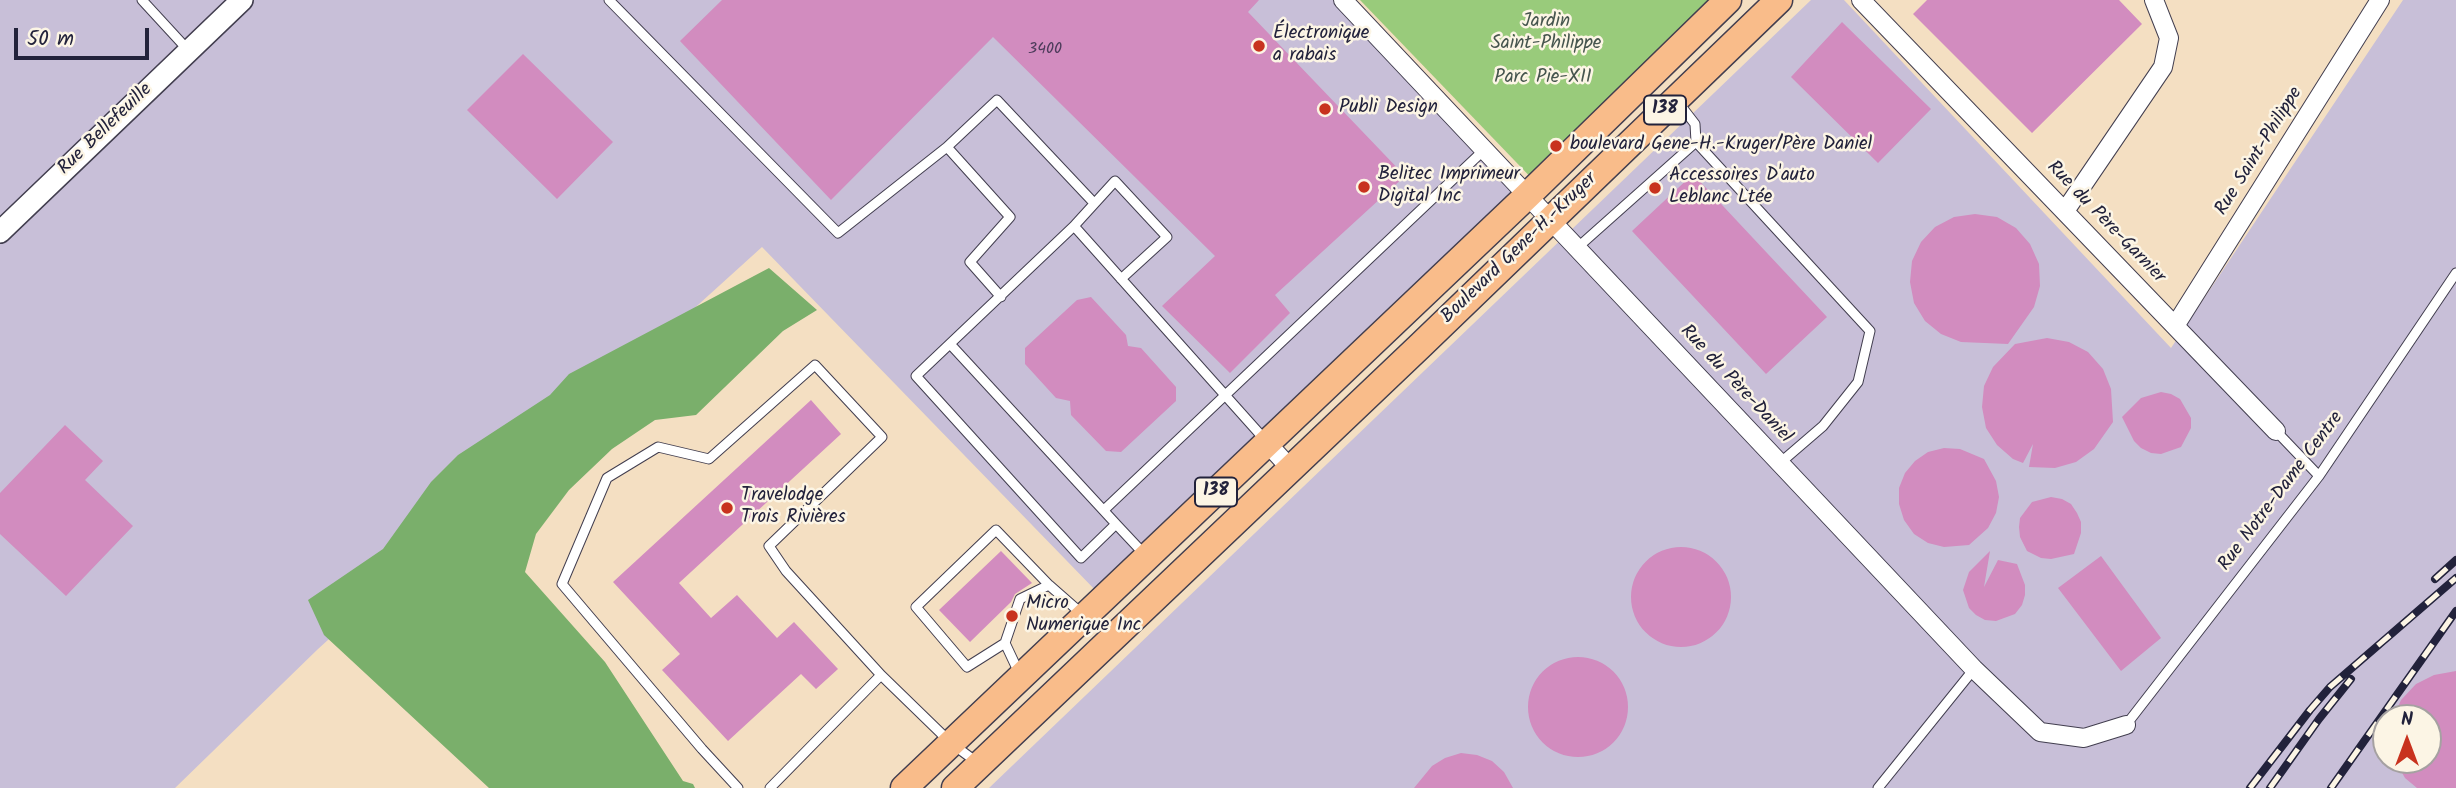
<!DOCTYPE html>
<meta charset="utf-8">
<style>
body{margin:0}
#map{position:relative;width:2456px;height:788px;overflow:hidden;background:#f4dfc2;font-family:Kalam,sans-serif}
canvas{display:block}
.north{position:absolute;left:2372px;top:704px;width:70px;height:70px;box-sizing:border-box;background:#fcf5e5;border:2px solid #a5a1a1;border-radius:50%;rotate:0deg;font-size:19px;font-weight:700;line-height:28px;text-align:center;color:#22223b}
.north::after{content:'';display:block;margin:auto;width:24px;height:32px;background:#c8321e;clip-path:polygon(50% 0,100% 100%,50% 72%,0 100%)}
.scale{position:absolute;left:14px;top:28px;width:135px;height:32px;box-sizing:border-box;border:4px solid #22223b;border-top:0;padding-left:9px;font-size:21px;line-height:24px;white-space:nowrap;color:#22223b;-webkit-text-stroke:5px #fcf5e5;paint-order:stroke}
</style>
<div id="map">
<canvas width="2456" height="788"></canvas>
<div class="north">N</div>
<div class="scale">50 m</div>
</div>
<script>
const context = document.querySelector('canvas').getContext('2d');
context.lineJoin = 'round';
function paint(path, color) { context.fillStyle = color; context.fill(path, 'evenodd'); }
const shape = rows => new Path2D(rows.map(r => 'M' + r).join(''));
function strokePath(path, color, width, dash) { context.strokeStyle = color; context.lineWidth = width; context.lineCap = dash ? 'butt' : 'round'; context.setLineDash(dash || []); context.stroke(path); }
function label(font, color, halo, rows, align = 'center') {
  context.font = font + ' Kalam,sans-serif'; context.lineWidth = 5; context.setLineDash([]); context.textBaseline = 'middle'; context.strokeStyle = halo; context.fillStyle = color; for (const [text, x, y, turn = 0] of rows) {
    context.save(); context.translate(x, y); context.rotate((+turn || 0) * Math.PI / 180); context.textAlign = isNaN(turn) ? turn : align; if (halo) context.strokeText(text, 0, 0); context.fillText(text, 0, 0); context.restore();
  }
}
paint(shape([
 [0,0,1333,0,1526,196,1100,595,762,247,318,649,175,788,0,788],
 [1811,0,1844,0,2171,348,2403,0,2456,0,2456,788,989,788],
 [2386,718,2428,718,2428,760,2386,760]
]), '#c8bfd8');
paint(shape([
 [1360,0,1739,0,1541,188]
]), '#99cb7b');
paint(shape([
 [769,268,817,310,783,331,696,415,655,420,612,449,569,490,536,534,525,572,605,662,683,781,693,784,695,788,489,788,324,635,308,600,383,549,431,482,458,455,550,395,569,374]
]), '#7aaf6b');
paint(shape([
 [722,0,1259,0,1248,12,1405,176,1275,295,1290,313,1230,373,1162,306,1215,256,993,37,831,200,680,41],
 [1927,0,2119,0,2142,24,2032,133,1913,14],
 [1842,22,1931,109,1878,163,1791,77],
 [523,54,613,142,557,199,467,110],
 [1693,174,1827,317,1766,374,1632,231],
 [1975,214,1997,217,2016,228,2030,244,2039,264,2040,286,2034,307,2008,344,1961,342,1941,334,1925,321,1914,303,1910,282,1912,261,1921,242,1935,227,1954,217],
 [1091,297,1126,335,1128,346,1141,348,1176,387,1176,401,1121,452,1106,451,1071,415,1070,401,1056,398,1025,364,1025,348,1077,300],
 [2047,338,2069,342,2088,352,2103,369,2111,389,2113,422,2094,449,2076,462,2055,468,2029,467,2033,444,2023,463,2013,459,1997,445,1986,428,1982,407,1984,386,1993,367,2015,344],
 [2161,392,2171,394,2180,399,2191,418,2191,428,2181,447,2161,454,2151,453,2141,448,2134,441,2122,417,2141,398],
 [811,400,841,434,679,583,711,618,737,595,777,638,794,622,838,669,816,689,801,674,728,741,662,670,680,654,613,582],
 [65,425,103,461,85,480,133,526,66,596,0,534,0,493],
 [1944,448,1960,449,1984,459,1996,481,1999,497,1996,513,1988,528,1969,545,1944,547,1928,543,1914,534,1904,520,1899,504,1899,488,1905,473,1915,461,1928,452],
 [2051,497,2062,499,2071,504,2077,513,2081,522,2081,533,2074,554,2051,559,2041,558,2027,551,2020,537,2019,527,2020,518,2032,502],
 '1631 597a50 50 0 1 1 100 0a50 50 0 1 1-100 0Z',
 [1001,551,1032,583,1015,594,1011,602,970,642,939,610],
 [1990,551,1984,587,1998,560,2017,564,2025,585,2025,595,2022,605,2015,614,1996,621,1985,620,1976,615,1969,608,1963,590,1969,572],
 [2101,556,2161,638,2121,671,2058,588],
 '1528 707a50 50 0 1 1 100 0a50 50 0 1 1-100 0Z',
 [2456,671,2456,788,2417,788,2405,778,2395,760,2428,760,2428,718,2393,718,2401,700,2416,684,2434,675],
 [1461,753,1477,755,1492,761,1504,772,1513,788,1414,788,1432,766,1445,758]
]), '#d28cbf');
const service = shape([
 [142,0,188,50],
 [609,0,838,233,947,147,997,100,1094,203],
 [1696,142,1870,331,1858,382,1823,426,1780,463],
 [947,147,1010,217,970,262,1001,297],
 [1074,226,1115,181,1167,237,1121,279],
 [1577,248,1696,142,1695,124,1678,102],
 [951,345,1116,524],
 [2276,431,2319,476],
 [1104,510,1484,150],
 [1146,556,1116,524,1081,558,916,376,1074,226,1266,441],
 [1005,643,967,667,916,607,996,530,1049,585],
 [1020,675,1005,643,1020,599,1049,585,1082,614],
 [2126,725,2319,476,2456,273],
 [738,788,702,749,562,584,607,478,658,447,709,459,815,365,882,437,769,546,786,571,881,675,951,743,978,763],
 [770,788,881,675],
 [1878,788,1974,669]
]);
const minor = shape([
 [1343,0,1974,669,2040,732,2084,738,2126,725],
 [1861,0,2276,431],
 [2065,211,2163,67,2169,38,2154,0],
 [2175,326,2380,0],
 [1267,443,1291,469]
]);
const tertiary = shape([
 [0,232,242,0]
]);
const primary = shape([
 [904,788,1527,196,1728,0],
 [955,788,1421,345,1779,0]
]);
strokePath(service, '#423e4f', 11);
strokePath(minor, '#423e4f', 20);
strokePath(tertiary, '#423e4f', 24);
strokePath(primary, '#423e4f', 29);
strokePath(service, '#fff', 9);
strokePath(minor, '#fff', 18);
strokePath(tertiary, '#fff', 21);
strokePath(primary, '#f9bc8a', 26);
const rail = shape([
 [2435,579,2456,560],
 [2250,788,2310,710,2330,687,2456,578],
 [2270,788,2319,719,2351,679],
 [2331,788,2456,611]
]);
strokePath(rail, '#22223b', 8);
strokePath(rail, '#fcf5e5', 5, [16]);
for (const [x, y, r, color] of [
 [1259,46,7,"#c8321e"],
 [1325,109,7,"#c8321e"],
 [1556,146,7,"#c8321e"],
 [1364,187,7,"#c8321e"],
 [1655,188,7,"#c8321e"],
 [727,508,7,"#c8321e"],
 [1012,616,7,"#c8321e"]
]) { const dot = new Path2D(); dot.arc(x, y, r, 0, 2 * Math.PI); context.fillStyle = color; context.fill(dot); strokePath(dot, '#fcf5e5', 2.5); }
label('16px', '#4e3c5c', null, [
 ["3400",1045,50]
]);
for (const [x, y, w] of [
 [1665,110,42],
 [1216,492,42]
]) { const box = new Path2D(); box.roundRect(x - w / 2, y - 14.5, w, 29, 5); context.fillStyle = '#fcf5e5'; context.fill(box); strokePath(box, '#22223b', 2); }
label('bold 18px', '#22223b', null, [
 ["138",1665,110],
 ["138",1216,492]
]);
label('19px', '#46554e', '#fcf5e5', [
 ["Jardin",1546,23],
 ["Saint-Philippe",1546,45],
 ["Parc Pie-XII",1543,79]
]);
label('19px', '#22223b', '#fcf5e5', [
 ["Électronique",1273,35],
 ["a rabais",1273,57],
 ["Publi Design",1339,109],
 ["boulevard Gene-H.-Kruger/Père Daniel",1570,146],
 ["Belitec Imprimeur",1378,176],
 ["Digital Inc",1378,198],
 ["Accessoires D'auto",1669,177],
 ["Leblanc Ltée",1669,199],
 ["Travelodge",741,497],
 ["Trois Rivières",741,519],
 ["Micro",1026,605],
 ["Numerique Inc",1026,627]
], 'left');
label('19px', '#22223b', '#fcf5e5', [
 ["Rue Bellefeuille",106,130,-44],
 ["Rue Saint-Philippe",2260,152,-58],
 ["Rue du Père-Garnier",2105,223,46],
 ["Boulevard Gene-H.-Kruger",1520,249,-44],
 ["Rue du Père-Daniel",1735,385,47],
 ["Rue Notre-Dame Centre",2282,492,-53]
]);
</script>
